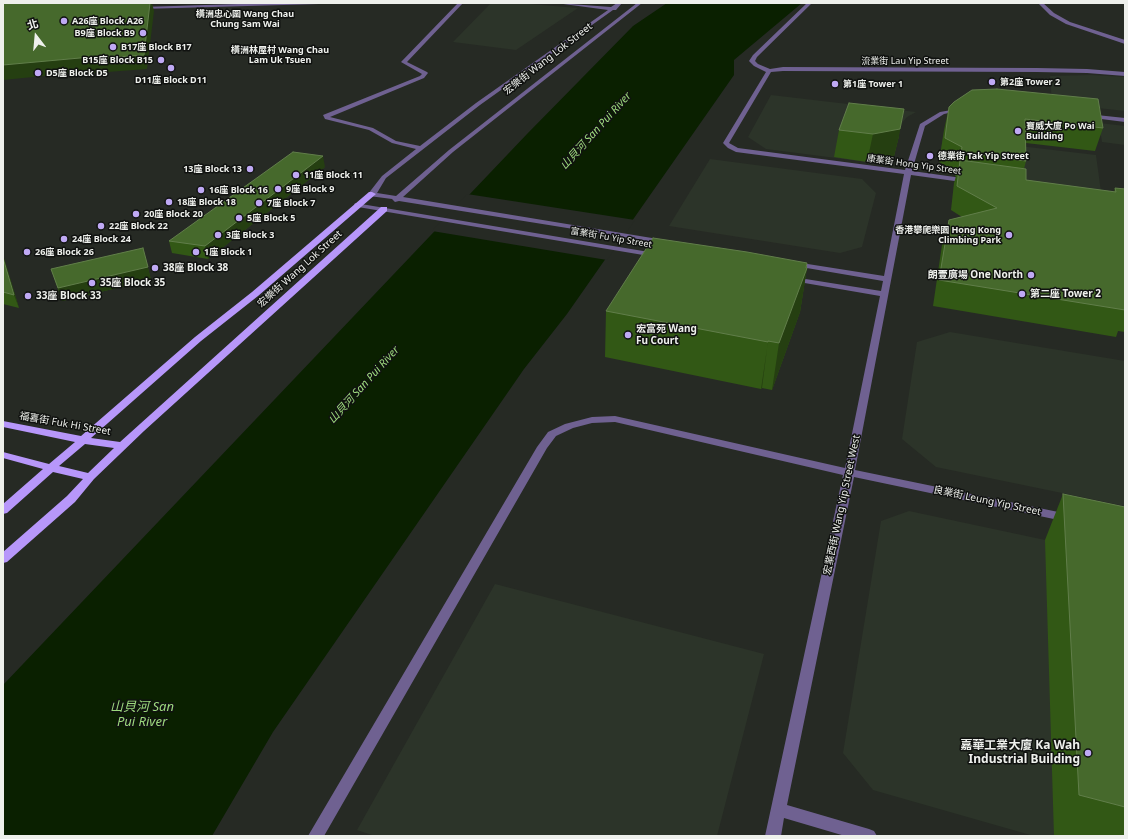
<!DOCTYPE html>
<meta charset="utf-8">
<style>
body{margin:0}
#map{position:relative;width:1128px;height:839px;overflow:hidden;background:#262a24;font-family:"Noto Sans","Noto Sans TC",sans-serif}
canvas{display:block}
.frame{position:absolute;inset:0;border:4px solid #eef0ec;pointer-events:none}
.north{position:absolute;left:16px;top:16px;width:40px;height:40px;-webkit-text-stroke:3px #101210;paint-order:stroke;rotate:344deg;font-size:11px;font-weight:700;line-height:16px;text-align:center;color:#eef0ec}
.north::after{content:'';display:block;margin:auto;width:14px;height:18px;background:#eef0ec;clip-path:polygon(50% 0,100% 100%,50% 72%,0 100%)}
</style>
<div id="map">
<canvas width="1128" height="839"></canvas>
<div class="frame"></div>
<div class="north">北</div>
</div>
<script>
const context = document.querySelector('canvas').getContext('2d');
context.lineJoin = 'round';
function paint(path, color) { context.fillStyle = color; context.fill(path, 'evenodd'); }
const shape = rows => new Path2D(rows.map(r => 'M' + r).join(''));
function strokePath(path, color, width, dash) { context.strokeStyle = color; context.lineWidth = width; context.lineCap = dash ? 'butt' : 'round'; context.setLineDash(dash || []); context.stroke(path); }
function label(font, color, halo, rows, align = 'center') {
  context.font = font + ' "Noto Sans","Noto Sans TC",sans-serif'; context.lineWidth = 3; context.setLineDash([]); context.textBaseline = 'middle'; context.strokeStyle = halo; context.fillStyle = color; for (const [text, x, y, turn = 0] of rows) {
    context.save(); context.translate(x, y); context.rotate((+turn || 0) * Math.PI / 180); context.textAlign = isNaN(turn) ? turn : align; if (halo) context.strokeText(text, 0, 0); context.fillText(text, 0, 0); context.restore();
  }
}
paint(shape([
 [491,3,518,3,578,8,516,50,453,42],
 [1091,75,1125,77,1125,111,1052,103,1050,76],
 [771,95,916,112,907,117,902,123,894,156,867,162,766,149,748,137],
 [1099,123,1125,126,1125,145,1102,142],
 [943,137,1096,155,1101,192,963,174,939,162],
 [710,159,862,179,876,193,862,247,840,253,669,226],
 [950,332,1125,361,1125,506,936,467,902,439,917,342],
 [909,511,1125,557,1125,836,1034,836,873,790,843,753,881,521],
 [495,584,764,654,717,836,375,836,357,830]
]), '#2c3429');
paint(shape([
 [667,3,802,3,734,60,734,75,567,314,524,369,273,732,212,836,3,836,3,685,527,134,633,26]
]), '#0a2000');
paint(shape([
 [467,194,635,220,607,260,432,231]
]), '#262a24');
paint(shape([
 [270,3,321,3,319,4,141,9,139,8,141,7,270,3],
 [458,3,463,3,407,62,427,72,428,73,424,78,330,117,373,128,396,141,420,146,476,103,608,10,556,3,611,7,617,3,622,3,616,10,613,10,480,105,386,178,377,193,396,196,449,150,637,3,642,3,453,152,403,197,664,240,667,240,667,244,399,201,395,202,392,199,369,196,368,194,382,176,416,149,392,143,369,130,325,119,323,115,420,76,422,74,401,62,458,3],
 [807,3,812,3,757,57,755,61,758,64,770,69,783,67,1037,68,1087,69,1125,72,1125,76,1087,73,1037,72,783,71,771,72,729,143,738,148,905,170,920,124,940,112,963,108,963,110,944,114,925,126,912,171,969,179,972,181,969,183,911,175,855,470,1068,514,1072,515,1074,518,1072,521,1068,522,854,477,787,805,869,829,874,831,877,836,845,836,784,818,781,836,765,836,843,475,615,422,592,423,573,428,556,436,547,448,324,836,308,836,537,447,548,432,565,424,592,417,615,416,845,468,880,296,793,281,789,279,793,277,881,291,883,281,795,266,791,264,795,262,884,276,904,174,736,152,728,148,723,143,766,72,754,66,749,61,753,55,807,3],
 [1038,3,1043,3,1054,13,1070,22,1125,40,1125,44,1066,24,1050,15,1038,3],
 [1087,114,1125,118,1125,122,1085,117,1084,116,1087,114],
 [355,203,655,253,659,255,655,257,358,207,354,205,355,203]
]), '#6f6191');
paint(shape([
 [369,192,372,192,376,194,258,296,201,341,91,438,120,442,381,207,387,207,387,211,144,431,94,479,75,502,7,562,3,563,3,552,67,496,83,479,53,472,7,513,3,514,3,504,43,469,3,458,3,452,49,464,75,442,3,427,3,421,81,436,195,337,252,292,369,192],
 [85,444,114,448,88,473,59,466,85,444]
]), '#b797fa');
paint(shape([
 [949,107,1103,128,1095,151,1026,143,1026,161,1024,169,1026,180,1114,192,1115,188,1125,189,1125,332,1118,331,1116,337,933,306,942,245,949,220,962,217,951,210,954,183,956,176,955,176,956,171,939,162,944,130],
 [839,130,899,136,894,156,867,162,834,157],
 [325,167,208,259,172,253,169,241],
 [143,248,151,280,62,301,51,269],
 [3,255,19,308,3,304],
 [807,263,807,268,800,312,772,390,762,388,761,389,605,357,606,311],
 [1063,494,1125,507,1125,836,1054,836,1045,540]
]), '#325815');
paint(shape([
 [150,3,152,3,154,11,147,69,94,73,93,71,3,80,3,65],
 [904,109,899,136,894,156,867,162,873,134],
 [323,156,325,167,208,259,205,246],
 [143,248,151,280,62,301,58,288],
 [3,255,19,308,14,295,3,258],
 [807,263,806,272,807,268,800,312,772,390,779,343],
 [768,341,762,388,761,389,768,342]
]), '#253f11');
const building = shape([
 [3,3,150,3,144,55,90,59,91,57,3,65,3,3],
 [997,89,1098,99,1103,128,1025,119,1026,161,961,152,962,147,945,138,949,107,954,102,972,90,997,89],
 [849,103,904,109,900,129,873,134,839,130,849,103],
 [293,152,323,156,205,246,169,241,293,152],
 [960,160,1026,169,1026,180,1116,192,1115,188,1125,189,1125,310,939,280,949,220,997,208,957,186,960,160],
 [653,238,747,252,807,263,806,268,807,268,779,343,768,341,768,342,606,311,653,238],
 [143,248,148,267,58,288,51,269,143,248],
 [3,258,14,295,3,292,3,258],
 [1063,494,1125,507,1125,807,1079,795,1063,494]
]);
paint(building, '#46692c');
strokePath(building, '#617e4a', 1);
for (const [x, y, r, color] of [
 [64,21,4,"#bfa9f4"],
 [143,33,4,"#bfa9f4"],
 [113,47,4,"#bfa9f4"],
 [161,60,4,"#bfa9f4"],
 [171,68,4,"#bfa9f4"],
 [38,73,4,"#bfa9f4"],
 [992,82,4,"#bfa9f4"],
 [835,84,4,"#bfa9f4"],
 [1018,131,4,"#bfa9f4"],
 [930,156,4,"#bfa9f4"],
 [250,169,4,"#bfa9f4"],
 [296,175,4,"#bfa9f4"],
 [278,189,4,"#bfa9f4"],
 [201,190,4,"#bfa9f4"],
 [169,202,4,"#bfa9f4"],
 [259,203,4,"#bfa9f4"],
 [136,214,4,"#bfa9f4"],
 [239,218,4,"#bfa9f4"],
 [101,226,4,"#bfa9f4"],
 [218,235,4,"#bfa9f4"],
 [1009,235,4,"#bfa9f4"],
 [64,239,4,"#bfa9f4"],
 [27,252,4,"#bfa9f4"],
 [196,252,4,"#bfa9f4"],
 [155,268,4,"#bfa9f4"],
 [1031,275,4,"#bfa9f4"],
 [92,283,4,"#bfa9f4"],
 [1022,294,4,"#bfa9f4"],
 [28,296,4,"#bfa9f4"],
 [628,335,4,"#bfa9f4"],
 [1088,753,4,"#bfa9f4"]
]) { const dot = new Path2D(); dot.arc(x, y, r, 0, 2 * Math.PI); context.fillStyle = color; context.fill(dot); strokePath(dot, '#101210', 1.5); }
label('bold 9px', '#eef0ec', '#101210', [
 ["橫洲忠心圍 Wang Chau",245,14],
 ["Chung Sam Wai",245,24],
 ["橫洲林屋村 Wang Chau",280,50],
 ["Lam Uk Tsuen",280,60]
]);
label('bold 9px', '#eef0ec', '#101210', [
 ["A26座 Block A26",72,21],
 ["B9座 Block B9",135,33,"right"],
 ["B17座 Block B17",121,47],
 ["B15座 Block B15",153,60,"right"],
 ["D5座 Block D5",46,73],
 ["D11座 Block D11",171,80,"center"],
 ["第2座 Tower 2",1000,82],
 ["第1座 Tower 1",843,84],
 ["寶威大廈 Po Wai",1026,126],
 ["Building",1026,136],
 ["德業街 Tak Yip Street",938,156],
 ["13座 Block 13",242,169,"right"],
 ["11座 Block 11",304,175],
 ["9座 Block 9",286,189],
 ["16座 Block 16",209,190],
 ["18座 Block 18",177,202],
 ["7座 Block 7",267,203],
 ["20座 Block 20",144,214],
 ["5座 Block 5",247,218],
 ["22座 Block 22",109,226],
 ["香港攀爬樂園 Hong Kong",1001,230,"right"],
 ["Climbing Park",1001,240,"right"],
 ["3座 Block 3",226,235],
 ["24座 Block 24",72,239],
 ["26座 Block 26",35,252],
 ["1座 Block 1",204,252]
], 'left');
label('9px', '#eef0ec', '#101210', [
 ["流業街 Lau Yip Street",905,61],
 ["康業街 Hong Yip Street",914,165,8],
 ["富業街 Fu Yip Street",611,238,10]
]);
label('10px', '#eef0ec', '#101210', [
 ["宏樂街 Wang Lok Street",548,59,-38],
 ["宏樂街 Wang Lok Street",300,269,-42],
 ["福喜街 Fuk Hi Street",65,424,10],
 ["良業街 Leung Yip Street",987,501,12],
 ["宏業西街 Wang Yip Street West",842,505,-78]
]);
label('bold 10px', '#eef0ec', '#101210', [
 ["38座 Block 38",163,268],
 ["朗壹廣場 One North",1023,275,"right"],
 ["35座 Block 35",100,283],
 ["第二座 Tower 2",1030,294],
 ["33座 Block 33",36,296],
 ["宏富苑 Wang",636,329],
 ["Fu Court",636,341]
], 'left');
label('italic 11px', '#9cd97d', '#101210', [
 ["山貝河 San Pui River",596,131,-48],
 ["山貝河 San Pui River",364,385,-48]
]);
label('bold 12px', '#eef0ec', '#101210', [
 ["嘉華工業大廈 Ka Wah",1080,746],
 ["Industrial Building",1080,760]
], 'right');
label('italic 13px', '#9cd97d', '#101210', [
 ["山貝河 San",142,707],
 ["Pui River",142,722]
]);
</script>
